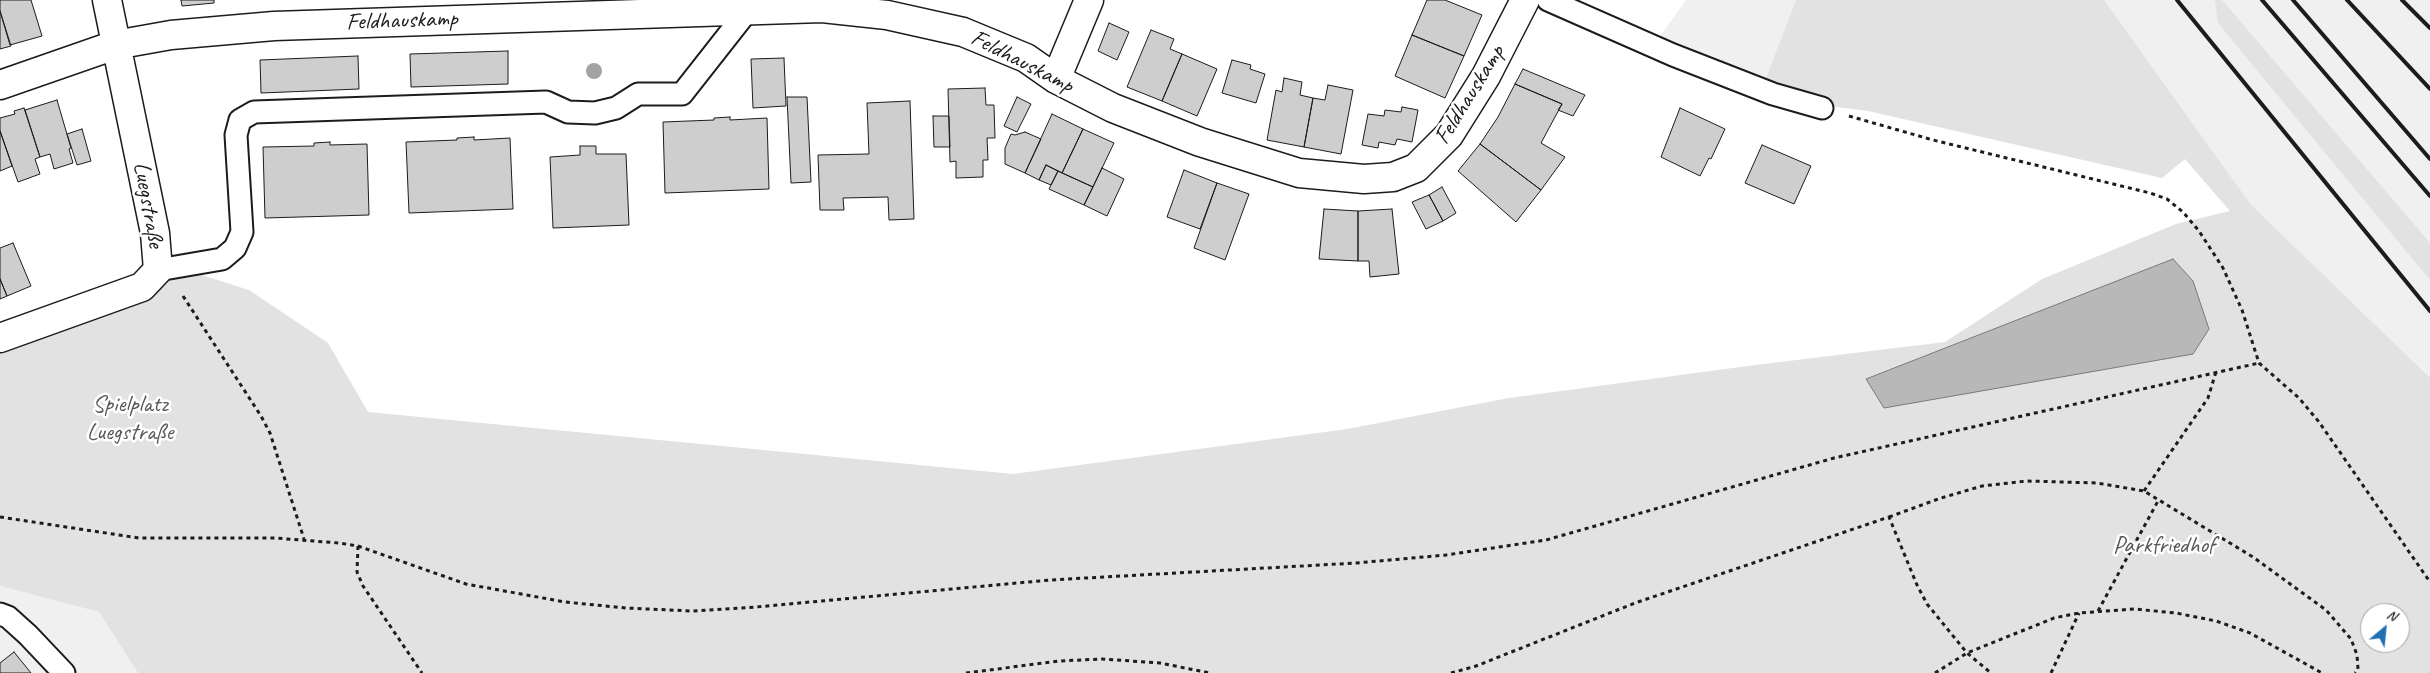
<!DOCTYPE html>
<meta charset="utf-8">
<style>
body{margin:0}
#map{position:relative;width:2430px;height:673px;overflow:hidden;background:#fff;font-family:Caveat,sans-serif}
canvas{display:block}
.north{position:absolute;left:2360px;top:603px;width:50px;height:50px;box-sizing:border-box;background:#fff;border:1px solid #a4a4a4;border-radius:50%;rotate:28deg;font-size:14px;font-weight:700;line-height:20px;text-align:center;color:#1c1c1c}
.north::after{content:'';display:block;margin:auto;width:18px;height:22px;background:#1f6fb2;clip-path:polygon(50% 0,100% 100%,50% 72%,0 100%)}
</style>
<div id="map">
<canvas width="2430" height="673"></canvas>
<div class="north">N</div>
</div>
<script>
const context = document.querySelector('canvas').getContext('2d');
context.lineJoin = 'round';
function paint(path, color) { context.fillStyle = color; context.fill(path, 'evenodd'); }
const shape = rows => new Path2D(rows.map(r => 'M' + r).join(''));
function strokePath(path, color, width, dash) { context.strokeStyle = color; context.lineWidth = width; context.lineCap = dash ? 'butt' : 'round'; context.setLineDash(dash || []); context.stroke(path); }
function label(font, color, halo, rows, align = 'center') {
  context.font = font + ' Caveat,sans-serif'; context.lineWidth = 5; context.setLineDash([]); context.textBaseline = 'middle'; context.strokeStyle = halo; context.fillStyle = color; for (const [text, x, y, turn = 0] of rows) {
    context.save(); context.translate(x, y); context.rotate((+turn || 0) * Math.PI / 180); context.textAlign = isNaN(turn) ? turn : align; if (halo) context.strokeText(text, 0, 0); context.fillText(text, 0, 0); context.restore();
  }
}
paint(shape([
 [1686,0,1796,0,1764,83,1656,42],
 [2063,0,2430,0,2430,459,2230,211,2185,159],
 [0,586,99,612,138,673,0,673]
]), '#f0f0f0');
paint(shape([
 [1796,0,2104,0,2251,205,2430,378,2430,673,138,673,99,612,0,586,0,344,144,293,189,271,249,290,328,343,368,412,1013,474,1347,429,1509,398,1755,365,1945,342,2042,279,2176,224,2230,211,2185,159,2162,178,1868,111,1821,105,1764,83],
 [2370,613,2400,613,2400,643,2370,643],
 [2215,0,2222,0,2430,243,2430,280,2218,23]
]), '#e2e2e2');
const water = shape([
 [2173,259,2193,281,2209,329,2193,354,1884,408,1866,379,2173,259]
]);
paint(water, '#b8b8b8');
strokePath(water, '#7a7a7a', 1);
const building = shape([
 [0,0,31,0,42,36,10,45,0,11,0,0],
 [181,0,214,0,214,3,182,6,181,0],
 [1427,0,1445,0,1482,15,1464,56,1412,35,1427,0],
 [0,11,11,46,0,49,0,11],
 [1109,23,1129,32,1117,60,1098,51,1109,23],
 [1151,30,1174,39,1170,49,1182,54,1162,101,1127,87,1151,30],
 [1412,35,1464,56,1445,98,1395,76,1412,35],
 [508,51,508,84,411,87,410,54,508,51],
 [1182,54,1217,69,1197,116,1162,101,1182,54],
 [358,56,359,89,261,93,260,60,358,56],
 [784,58,786,106,753,108,751,59,784,58],
 [1232,60,1251,65,1250,69,1265,74,1256,103,1222,93,1232,60],
 [1523,69,1585,95,1573,116,1558,110,1562,104,1515,84,1523,69],
 [1284,78,1302,82,1300,95,1313,98,1304,147,1267,140,1276,90,1282,92,1284,78],
 [1515,84,1562,104,1541,143,1565,157,1541,190,1480,144,1498,117,1515,84],
 [1328,85,1353,90,1341,154,1304,147,1313,98,1325,100,1328,85],
 [985,88,986,105,994,105,995,138,987,138,988,160,983,160,983,177,956,178,956,161,950,162,948,89,985,88],
 [787,97,807,97,811,182,791,183,787,97],
 [1017,97,1031,104,1017,132,1004,126,1017,97],
 [57,100,71,148,69,149,73,163,54,169,50,154,40,157,25,110,57,100],
 [910,101,914,219,889,220,888,197,843,198,844,210,820,210,818,155,869,154,867,103,910,101],
 [1402,107,1418,110,1412,142,1397,139,1395,145,1379,142,1378,148,1362,145,1368,114,1384,116,1385,110,1401,112,1402,107],
 [24,108,40,157,35,159,40,174,18,182,0,131,0,118,15,114,14,111,24,108],
 [1680,108,1725,129,1711,159,1709,158,1700,176,1661,157,1680,108],
 [1052,114,1083,129,1062,173,1046,165,1039,180,1025,173,1052,114],
 [933,116,949,116,950,147,934,147,933,116],
 [730,117,730,120,767,118,769,189,665,193,663,122,714,120,714,118,730,117],
 [82,129,91,161,77,165,67,134,82,129],
 [1083,129,1114,143,1093,187,1062,173,1083,129],
 [0,131,12,166,0,171,0,131],
 [1025,132,1041,139,1025,173,1005,164,1005,148,1011,134,1015,135,1025,132],
 [474,137,474,140,510,138,513,209,409,213,406,142,457,140,457,138,474,137],
 [330,142,330,145,367,144,369,215,265,218,263,147,314,146,314,143,330,142],
 [1480,144,1541,190,1516,222,1458,171,1480,144],
 [1762,145,1811,166,1794,204,1745,183,1762,145],
 [580,146,596,146,596,154,626,154,629,225,553,228,550,157,580,155,580,146],
 [1046,165,1058,171,1051,185,1039,180,1046,165],
 [1102,168,1124,179,1107,216,1084,205,1102,168],
 [1184,170,1217,183,1200,229,1167,217,1184,170],
 [1058,171,1093,187,1084,205,1049,189,1058,171],
 [1217,183,1249,194,1225,260,1194,248,1217,183],
 [1442,187,1456,213,1443,221,1429,195,1442,187],
 [1429,195,1443,221,1426,229,1412,202,1429,195],
 [1324,209,1358,211,1358,261,1319,259,1324,209],
 [1392,209,1399,274,1370,277,1369,261,1358,261,1358,211,1392,209],
 [13,243,31,286,7,296,0,279,0,248,13,243],
 [0,279,7,296,0,299,0,279],
 [14,652,31,673,0,673,0,663,14,652]
]);
paint(building, '#cecece');
strokePath(building, '#1c1c1c', 1);
const service = shape([
 [1548,0,1673,55,1773,94,1822,108],
 [158,270,222,259,235,248,242,232,236,135,240,120,254,112,546,102,568,112,595,113,616,108,638,94,682,94,748,10],
 [0,614,8,617,28,635,64,673]
]);
const minor = shape([
 [1056,79,1089,0],
 [0,85,115,45,171,35,274,26,822,8,887,15,963,32,1026,58,1056,79,1113,108,1200,142,1299,173,1364,179,1393,177,1416,168,1449,135,1486,76,1525,0],
 [0,338,142,287,158,270,155,233,107,0]
]);
strokePath(service, '#1c1c1c', 25);
strokePath(minor, '#1c1c1c', 31);
strokePath(shape([
 [1849,116,1933,140,2150,193,2167,199,2183,212,2199,231,2223,268,2242,310,2259,363,2299,398,2319,422,2430,582],
 [183,296,261,416,270,433,304,539],
 [2144,491,2208,398,2216,372],
 [0,517,139,538,275,538,339,543,358,546,466,584,565,602,626,608,692,611,756,607,1050,580,1356,563,1446,555,1546,540,1834,458,2259,363],
 [1889,517,1941,498,1982,486,2027,481,2097,483,2144,491,2253,557,2326,610,2351,639,2357,655,2358,669,2355,673],
 [358,546,357,572,363,586,422,673],
 [2098,611,2158,501],
 [966,673,1059,661,1102,659,1160,663,1210,673],
 [1451,673,1476,666,1635,603,1889,517,1917,585,1927,604,1967,653,1991,673],
 [1935,673,1967,653,2054,618,2079,613,2134,609,2176,613,2216,621,2250,633,2322,673],
 [2051,673,2079,613]
]), '#1c1c1c', 3, [4, 4]);
strokePath(service, '#fff', 21);
strokePath(minor, '#fff', 28);
strokePath(shape([
 [2177,0,2430,311],
 [2262,0,2430,196],
 [2293,0,2430,159],
 [2347,0,2430,89],
 [2402,0,2430,28]
]), '#1c1c1c', 4);
context.fillStyle = '#a3a3a3';
for (const [x, y] of [
 [594,71]
]) { context.beginPath(); context.arc(x, y, 8, 0, 2 * Math.PI); context.fill(); }
label('24px', '#1c1c1c', '#fff', [
 ["Feldhauskamp",402,21,-2],
 ["Feldhauskamp",1022,62,27],
 ["Feldhauskamp",1470,95,-58],
 ["Luegstraße",148,205,80]
]);
label('24px', '#575757', '#fff', [
 ["Spielplatz",130,405],
 ["Luegstraße",130,433],
 ["Parkfriedhof",2164,546]
]);
</script>
